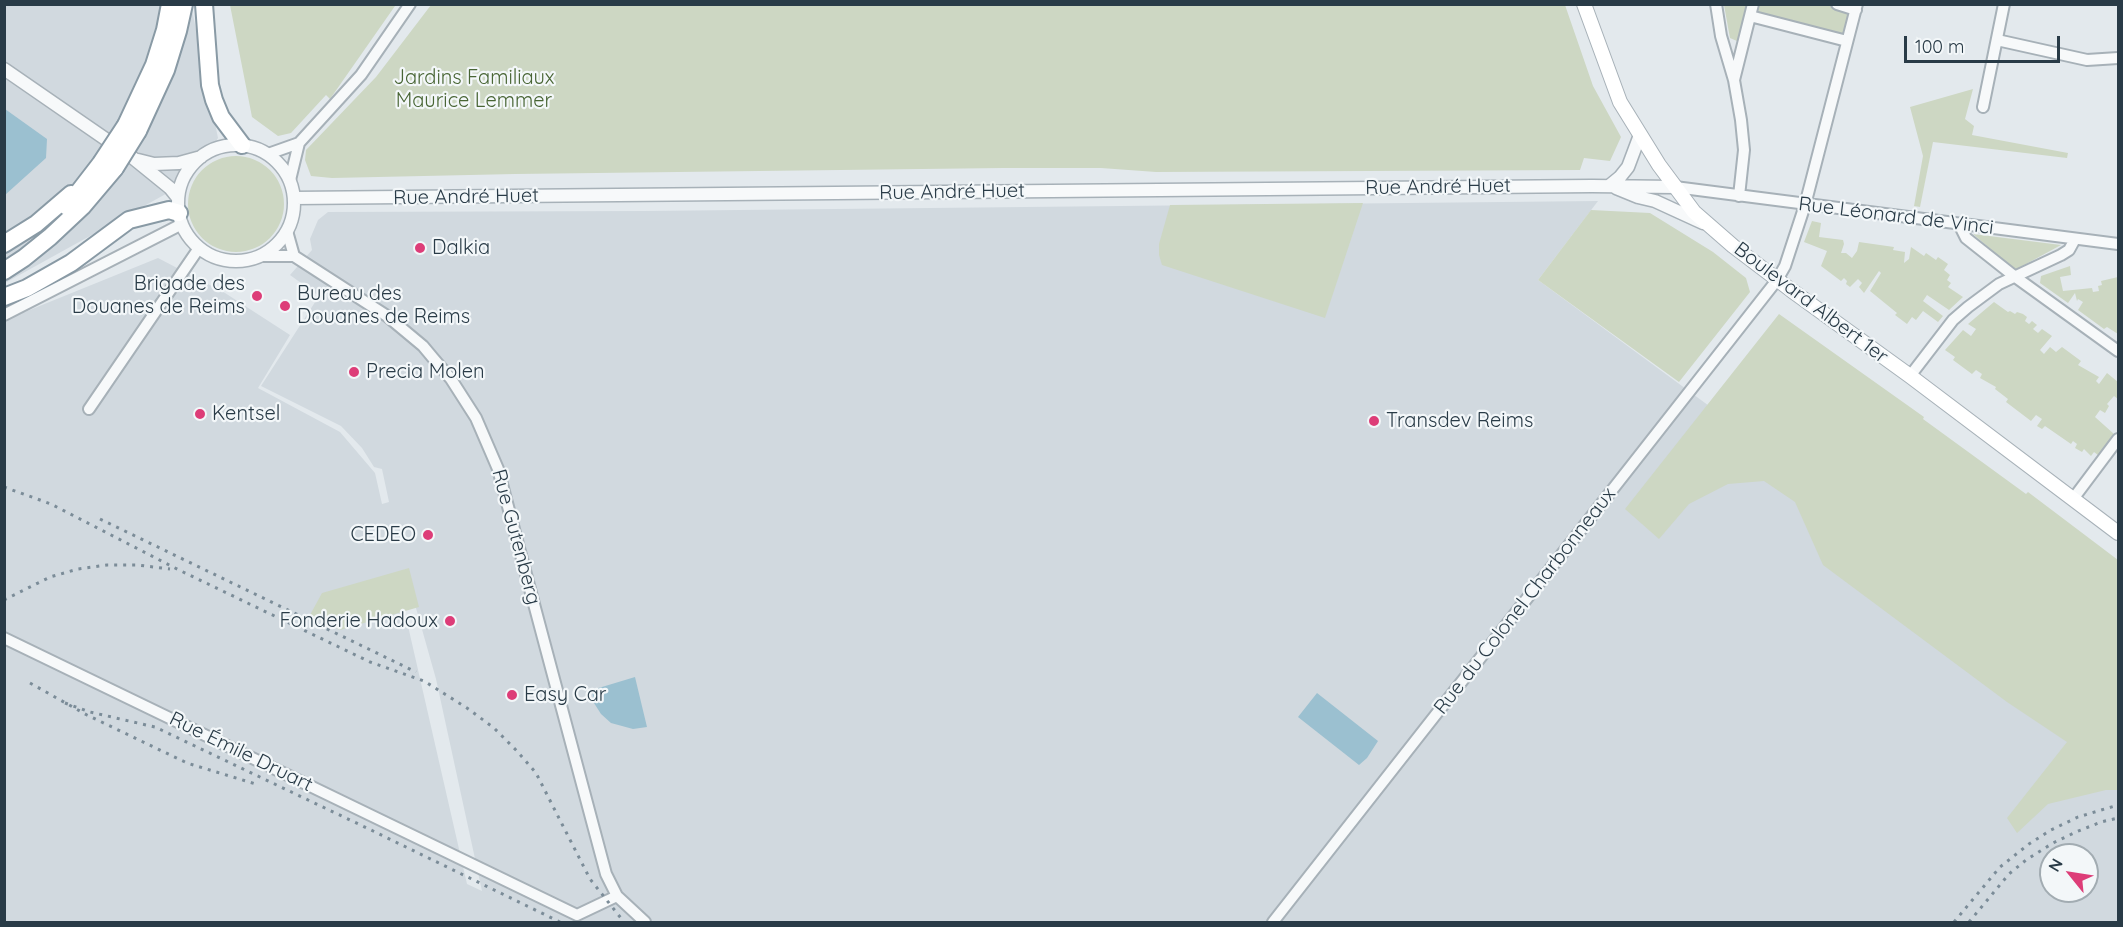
<!DOCTYPE html>
<meta charset="utf-8">
<style>
body{margin:0}
#map{position:relative;width:2123px;height:927px;overflow:hidden;background:#e3e9ed;font-family:Quicksand,sans-serif}
canvas{display:block}
.frame{position:absolute;inset:0;border:6px solid #293b47;pointer-events:none}
.north{position:absolute;left:2039px;top:843px;width:60px;height:60px;box-sizing:border-box;background:#f3f7f9;border:2px solid #a2acb2;border-radius:50%;rotate:300deg;font-size:16px;font-weight:700;line-height:24px;text-align:center;color:#293b47}
.north::after{content:'';display:block;margin:auto;width:21px;height:27px;background:#dd3d78;clip-path:polygon(50% 0,100% 100%,50% 72%,0 100%)}
.scale{position:absolute;left:1904px;top:36px;width:156px;height:27px;box-sizing:border-box;border:3px solid #293b47;border-top:0;padding-left:8px;font-size:18px;line-height:21px;white-space:nowrap;color:#293b47;-webkit-text-stroke:4px #f3f7f9;paint-order:stroke}
</style>
<div id="map">
<canvas width="2123" height="927"></canvas>
<div class="frame"></div>
<div class="north">N</div>
<div class="scale">100 m</div>
</div>
<script>
const context = document.querySelector('canvas').getContext('2d');
context.lineJoin = 'round';
function paint(path, color) { context.fillStyle = color; context.fill(path, 'evenodd'); }
const shape = rows => new Path2D(rows.map(r => 'M' + r).join(''));
function strokePath(path, color, width, dash) { context.strokeStyle = color; context.lineWidth = width; context.lineCap = dash ? 'butt' : 'round'; context.setLineDash(dash || []); context.stroke(path); }
function label(font, color, halo, rows, align = 'center') {
  context.font = font + ' Quicksand,sans-serif'; context.lineWidth = 4.5; context.setLineDash([]); context.textBaseline = 'middle'; context.strokeStyle = halo; context.fillStyle = color; for (const [text, x, y, turn = 0] of rows) {
    context.save(); context.translate(x, y); context.rotate((+turn || 0) * Math.PI / 180); context.textAlign = isNaN(turn) ? turn : align; if (halo) context.strokeText(text, 0, 0); context.fillText(text, 0, 0); context.restore();
  }
}
paint(shape([
 [5,5,191,5,218,138,191,180,5,283],
 [1598,201,1538,280,2118,707,2118,922,5,922,5,320,158,258,225,293,290,335,258,388,340,432,375,473,382,504,389,502,382,469,374,467,362,448,341,426,261,386,319,296,290,275,312,250,310,239,318,220,328,212,644,211],
 [405,569,436,679,482,891,467,884,400,591],
 [2051,855,2087,855,2087,891,2051,891]
]), '#d1d9df');
paint(shape([
 [1759,4,1829,5,1851,12,1844,35,1758,14],
 [395,5,395,6,330,99,326,95,291,133,278,136,252,117,230,5],
 [431,5,1565,5,1593,86,1621,137,1610,161,1584,158,1580,170,1156,172,1101,168,1003,168,515,174,332,178,311,176,305,160,306,150,376,77],
 [1724,5,1750,5,1741,39,1737,41,1730,38],
 [1973,89,1965,119,1974,126,1972,135,2068,153,2067,158,1933,142,1920,207,1914,206,1923,156,1910,107],
 '188 204a48 48 0 1 1 96 0a48 48 0 1 1-96 0Z',
 [1363,203,1325,318,1162,265,1159,255,1159,244,1170,205],
 [1591,210,1650,213,1713,252,1746,278,1750,292,1679,382,1538,280],
 [1812,221,1821,223,1819,237,1843,240,1844,244,1841,253,1846,253,1852,258,1857,251,1859,242,1894,247,1893,250,1905,252,1904,263,1909,259,1911,247,1924,256,1926,253,1936,260,1938,257,1948,264,1944,270,1950,275,1947,280,1951,283,1948,287,1963,297,1949,310,1927,295,1923,301,1943,316,1938,322,1923,311,1916,320,1912,317,1907,324,1895,315,1897,313,1870,291,1881,273,1879,271,1864,293,1859,287,1862,283,1858,279,1850,287,1846,284,1847,281,1844,278,1841,281,1821,266,1827,251,1804,242],
 [1973,234,2061,245,2015,270],
 [2070,266,2071,275,2060,277,2063,291,2092,288,2093,292,2099,291,2098,286,2102,285,2101,281,2118,277,2118,334,2107,327,2104,329,2078,310,2083,302,2078,299,2077,301,2075,293,2068,303,2040,283,2041,276],
 [1994,302,2008,312,2010,311,2015,314,2017,312,2023,314,2027,317,2025,321,2029,324,2032,321,2037,325,2033,329,2038,333,2042,329,2052,336,2040,350,2044,354,2050,347,2056,352,2062,347,2081,361,2078,365,2099,377,2096,381,2099,384,2107,373,2118,382,2118,399,2114,396,2107,404,2109,406,2105,413,2100,410,2095,417,2114,434,2098,455,2094,452,2091,456,2084,449,2082,452,2075,448,2077,444,2073,441,2071,444,2045,426,2042,429,2037,426,2042,419,2036,415,2031,421,2006,402,2008,399,1995,389,1996,387,1980,378,1982,374,1976,370,1972,374,1953,360,1955,357,1945,350,1963,330,1971,336,1976,329,1968,324],
 [1779,314,1924,417,1923,419,2026,494,2028,492,2118,560,2118,790,2106,790,2048,804,2017,833,2007,818,2067,742,2007,702,1823,565,1795,502,1764,481,1728,484,1689,504,1659,539,1625,509],
 [409,568,419,607,340,630,310,615,322,593]
]), '#cdd7c3');
paint(shape([
 [5,109,47,139,46,158,5,195],
 [635,677,647,727,633,729,611,723,601,714,594,703,592,690],
 [1317,693,1378,741,1367,758,1359,765,1298,717]
]), '#9bc0d0');
const minor = shape([
 [1716,4,1721,36,1734,80,1741,120,1744,150,1739,196],
 [1837,4,1856,10],
 [1750,16,1847,41],
 [1997,40,2087,60,2118,58],
 [1734,80,1753,4],
 [1983,107,2004,4],
 [268,154,299,143],
 [290,180,299,143,361,75,410,4],
 [1675,187,2118,244],
 [1959,224,1966,238,2014,276,2118,351],
 [287,231,294,256],
 [261,256,294,256,387,316,423,346,433,358,451,379,476,418,498,469,606,874,617,896,645,922],
 [4,315,182,224],
 [1910,376,1953,320,1968,307,1999,284,2061,255,2069,250,2075,239],
 [89,409,199,248],
 [2073,499,2118,439],
 [4,638,577,915,617,896],
 [1273,922,1777,280,1785,266,1805,205,1857,4]
]);
const tertiary = shape([
 [4,69,133,158,170,188,178,198],
 '178 203a58 58 0 1 1 116 0a58 58 0 1 1-116 0Z',
 [138,160,154,164,179,163,201,157],
 [1609,186,1620,177,1628,167,1640,135],
 [1616,188,1638,197,1655,201,1703,223],
 [294,198,1592,186,1675,187]
]);
const secondary = shape([
 [1584,4,1620,102,1659,165,1694,212,1733,246,1791,290,1910,376,2118,533]
]);
const trunk = shape([
 [204,4,210,85,214,100,221,117,242,145],
 [126,125,154,65,165,30,170,4],
 [138,131,166,70,178,31,184,4],
 [67,207,101,163],
 [4,244,36,224,71,194],
 [4,271,24,258,50,237,82,207,115,168],
 [4,297,27,288,71,263,129,220,169,210,179,213]
]);
strokePath(minor, '#a7b1b8', 14);
strokePath(tertiary, '#a7b1b8', 15);
strokePath(secondary, '#a7b1b8', 16);
strokePath(trunk, '#899aa5', 20);
strokePath(minor, '#f7f9fa', 10);
strokePath(tertiary, '#f7f9fa', 12);
strokePath(secondary, '#fff', 14);
strokePath(trunk, '#fff', 16);
strokePath(shape([
 [4,487,51,504,179,570,370,662,424,681,467,708,494,728,517,751,536,773,590,879,624,922],
 [100,519,416,672],
 [4,600,50,577,78,569,107,565,137,565,170,569],
 [30,683,87,715,187,763,259,785],
 [65,703,90,712,155,727,371,830,560,922],
 [1954,922,2000,867,2029,844,2051,830,2078,817,2118,805],
 [1969,922,2009,874,2026,860,2053,843,2076,832,2101,822,2118,818]
]), '#7b8c98', 3, [3, 6]);
const trunkBridge = shape([
 [101,163,126,125],
 [115,168,138,131]
]);
strokePath(trunkBridge, '#899aa5', 20, []);
strokePath(trunkBridge, '#fff', 16);
for (const [x, y, r, color] of [
 [420,248,6,"#dd3d78"],
 [257,296,6,"#dd3d78"],
 [285,306,6,"#dd3d78"],
 [354,372,6,"#dd3d78"],
 [200,414,6,"#dd3d78"],
 [1374,421,6,"#dd3d78"],
 [428,535,6,"#dd3d78"],
 [450,621,6,"#dd3d78"],
 [512,695,6,"#dd3d78"]
]) { const dot = new Path2D(); dot.arc(x, y, r, 0, 2 * Math.PI); context.fillStyle = color; context.fill(dot); strokePath(dot, '#f3f7f9', 2); }
label('20px', '#486534', '#f3f7f9', [
 ["Jardins Familiaux",474,78],
 ["Maurice Lemmer",474,101]
]);
label('20px', '#293b47', '#f3f7f9', [
 ["Rue André Huet",1438,187,-1],
 ["Rue André Huet",952,192,-1],
 ["Rue André Huet",466,197,-1],
 ["Rue Léonard de Vinci",1896,216,7],
 ["Boulevard Albert 1er",1811,303,37],
 ["Rue Gutenberg",516,537,75],
 ["Rue du Colonel Charbonneaux",1525,601,-52],
 ["Rue Émile Druart",241,752,26]
]);
label('20px', '#293b47', '#f3f7f9', [
 ["Dalkia",432,248],
 ["Brigade des",245,284,"right"],
 ["Douanes de Reims",245,307,"right"],
 ["Bureau des",297,294],
 ["Douanes de Reims",297,317],
 ["Precia Molen",366,372],
 ["Kentsel",212,414],
 ["Transdev Reims",1386,421],
 ["CEDEO",416,535,"right"],
 ["Fonderie Hadoux",438,621,"right"],
 ["Easy Car",524,695]
], 'left');
</script>
